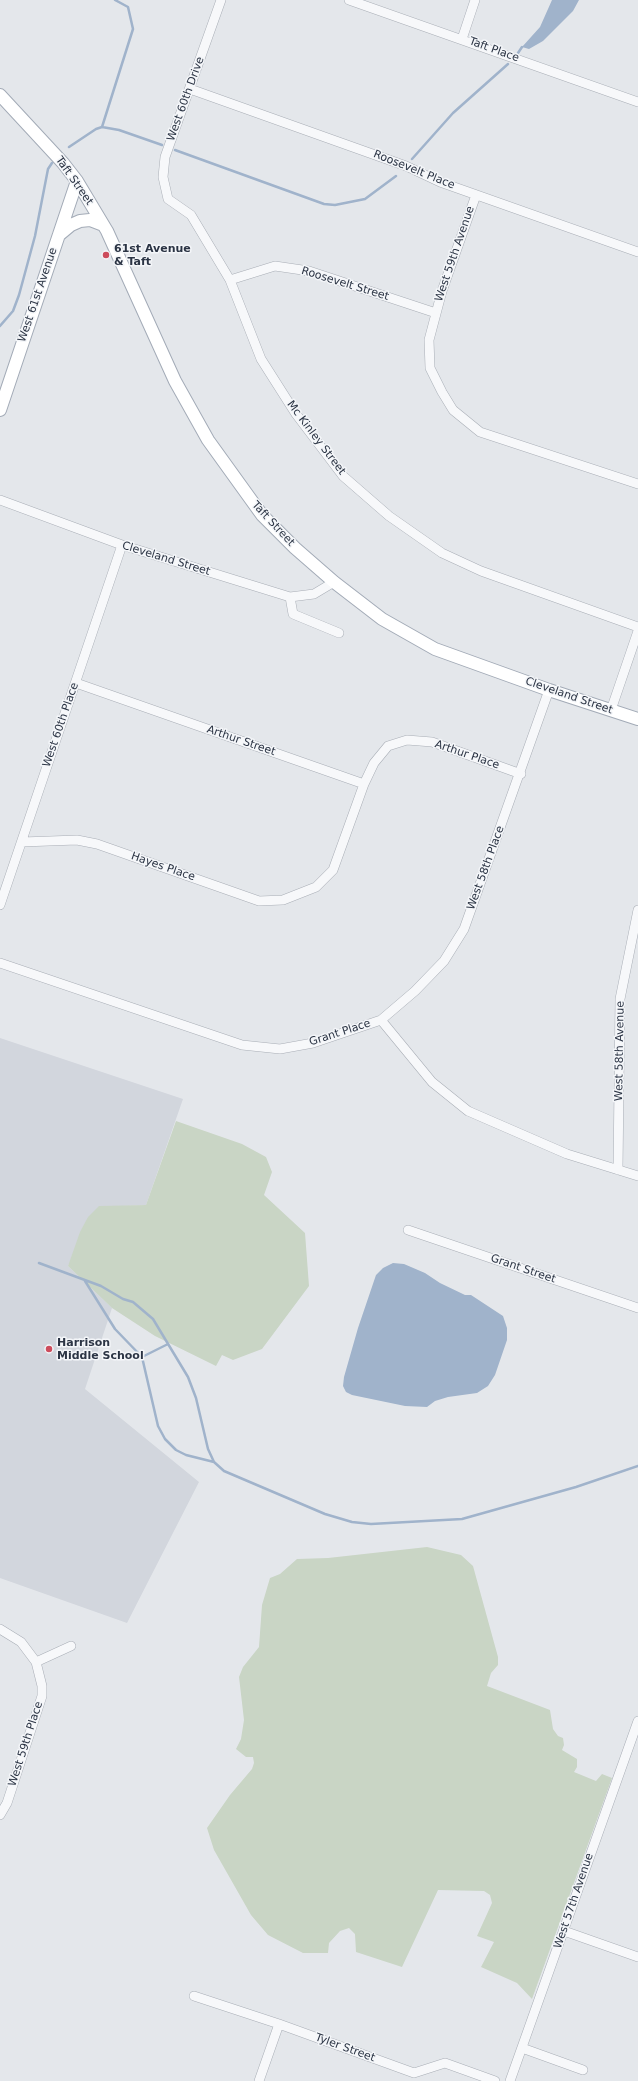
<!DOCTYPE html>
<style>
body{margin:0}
canvas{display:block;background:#e4e7eb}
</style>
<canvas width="638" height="2081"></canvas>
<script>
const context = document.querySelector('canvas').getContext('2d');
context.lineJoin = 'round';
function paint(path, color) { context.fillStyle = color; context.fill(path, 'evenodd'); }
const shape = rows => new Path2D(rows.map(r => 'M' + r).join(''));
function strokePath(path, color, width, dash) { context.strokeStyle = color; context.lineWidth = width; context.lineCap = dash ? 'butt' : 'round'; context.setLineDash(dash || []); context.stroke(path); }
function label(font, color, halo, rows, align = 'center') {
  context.font = font + ' "DejaVu Sans",sans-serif'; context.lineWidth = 3; context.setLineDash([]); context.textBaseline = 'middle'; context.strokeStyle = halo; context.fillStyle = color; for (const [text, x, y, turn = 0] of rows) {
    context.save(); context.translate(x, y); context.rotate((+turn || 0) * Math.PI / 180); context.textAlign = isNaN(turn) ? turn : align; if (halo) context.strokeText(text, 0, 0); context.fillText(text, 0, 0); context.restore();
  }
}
paint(shape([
 [0,1038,183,1099,146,1205,99,1207,68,1266,112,1308,85,1389,199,1482,127,1623,0,1578]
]), '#d2d6dd');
paint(shape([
 [176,1121,242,1144,266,1157,272,1172,264,1195,305,1233,309,1286,262,1349,233,1360,222,1355,216,1366,155,1336,112,1308,68,1266,80,1232,88,1217,99,1206,146,1205],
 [427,1547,461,1555,473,1566,498,1657,498,1665,491,1673,487,1686,550,1710,553,1729,558,1736,563,1738,564,1745,562,1750,577,1759,577,1767,574,1772,596,1781,602,1774,612,1778,532,1999,517,1983,481,1967,494,1942,477,1936,492,1903,490,1895,484,1891,438,1890,402,1967,356,1952,355,1934,349,1928,340,1931,329,1943,328,1953,303,1953,268,1935,251,1915,214,1850,207,1828,230,1795,252,1769,254,1763,253,1757,246,1757,236,1749,241,1739,244,1720,239,1677,243,1667,259,1647,262,1605,270,1578,280,1574,297,1559,328,1558]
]), '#c9d5c5');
paint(shape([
 [552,0,579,0,573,11,543,41,529,49,522,47,540,27],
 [393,1263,404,1264,425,1273,440,1283,465,1295,471,1295,503,1316,507,1328,507,1340,495,1375,488,1386,477,1393,448,1397,435,1401,427,1407,405,1406,352,1395,346,1392,343,1386,344,1377,358,1328,376,1275,383,1268]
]), '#a0b3cb');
strokePath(shape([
 [518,53,522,47],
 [102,127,133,29,128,7,115,0],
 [69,147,96,129,102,127,119,130,162,145],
 [175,150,324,204,335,205,365,199,396,176],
 [412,159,453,113,508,64],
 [0,326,13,311,19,295,35,236,48,169,52,163],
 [39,1263,101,1286,123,1299,133,1302,153,1319,188,1377,196,1398,208,1449,214,1462,224,1471,325,1514,352,1522,371,1524,462,1519,576,1487,638,1466],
 [85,1281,115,1329,142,1357,158,1426,165,1439,176,1450,186,1455,214,1462],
 [142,1357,168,1344]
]), '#a0b3cb', 2.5);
const minor = shape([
 [221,0,165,157,163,177,168,199,191,215,230,280,261,359,296,414,343,476,389,516,442,553,481,571,638,627],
 [349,0,638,102],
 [462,39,475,0],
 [190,89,406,166,440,182,638,252],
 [476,195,442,291,429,340,430,368,442,392,453,410,480,432,638,484],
 [230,280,275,266,309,271,436,313],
 [0,500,122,545,290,597,314,594,334,582],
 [290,597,293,614,339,633],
 [76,683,364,784],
 [611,710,638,631],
 [22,842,77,840,97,844,259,901,283,900,316,887,333,870,364,784,374,763,388,746,407,740,432,742,521,774],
 [0,905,122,545],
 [0,963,242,1045,280,1049,313,1043,381,1020,432,1082,468,1111,567,1154,638,1176],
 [381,1020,415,991,444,961,464,929,549,690],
 [618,1170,620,999,638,910],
 [408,1230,638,1308],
 [0,1629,21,1642,36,1662,42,1686,42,1696,7,1803,0,1815],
 [36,1662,71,1646],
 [564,1931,638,1957],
 [194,1996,279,2024,414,2073,445,2063,495,2081],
 [522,2048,583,2070],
 [259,2081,279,2024],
 [510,2081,638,1721]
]);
const major = shape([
 [0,95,63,163,77,181,107,231,175,381,208,440,262,515,295,548,334,582,382,619,435,649,549,690,638,719],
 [59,235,71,225,80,221,90,220,103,225],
 [0,410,77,181]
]);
strokePath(minor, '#a9aeb6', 10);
strokePath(major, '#a3abb7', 14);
strokePath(minor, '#f7f8fa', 9);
strokePath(major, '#fff', 12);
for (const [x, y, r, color] of [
 [106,255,4,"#cd4c5c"],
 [49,1349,4,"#cd4c5c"]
]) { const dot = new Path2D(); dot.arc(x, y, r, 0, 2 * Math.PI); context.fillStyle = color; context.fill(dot); strokePath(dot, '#f4f6f9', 1.5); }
label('11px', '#2b3444', '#f4f6f9', [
 ["Taft Place",494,50,20],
 ["West 60th Drive",186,99,-70],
 ["Roosevelt Place",414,170,22],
 ["Taft Street",74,181,55],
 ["West 59th Avenue",455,254,-71],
 ["Roosevelt Street",345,284,17],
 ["West 61st Avenue",38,295,-71],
 ["Mc Kinley Street",316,438,53],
 ["Taft Street",273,524,47],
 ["Cleveland Street",166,559,17],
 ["Cleveland Street",569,696,19],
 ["West 60th Place",61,725,-71],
 ["Arthur Street",241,741,19],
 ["Arthur Place",467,755,19],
 ["Hayes Place",163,867,19],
 ["West 58th Place",486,868,-70],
 ["Grant Place",340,1033,-18],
 ["West 58th Avenue",620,1051,-89],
 ["Grant Street",523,1269,19],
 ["West 59th Place",26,1744,-72],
 ["West 57th Avenue",574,1901,-71],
 ["Tyler Street",345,2048,20]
]);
label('bold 11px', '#2b3444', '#f4f6f9', [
 ["61st Avenue",114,249],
 ["& Taft",114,262],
 ["Harrison",57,1343],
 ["Middle School",57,1356]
], 'left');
</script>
